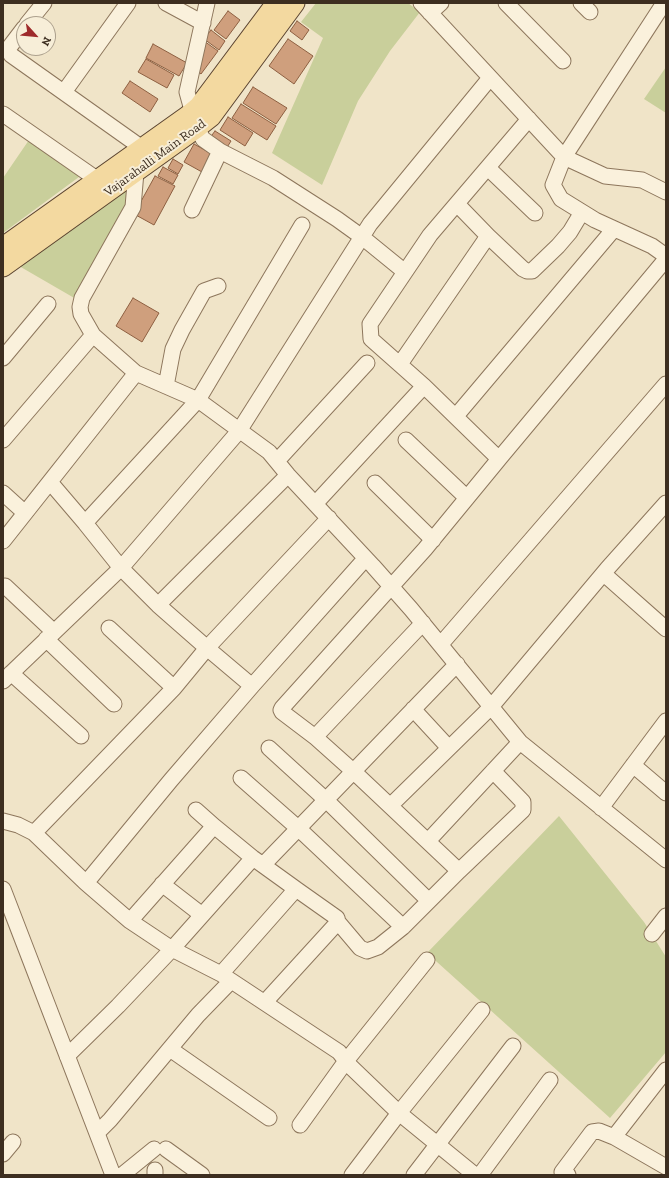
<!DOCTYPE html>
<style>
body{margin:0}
#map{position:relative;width:669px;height:1178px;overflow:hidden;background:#f0e4c8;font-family:"Zilla Slab",serif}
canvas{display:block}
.frame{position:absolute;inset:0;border:4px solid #3d2e20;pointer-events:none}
.north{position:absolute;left:16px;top:16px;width:40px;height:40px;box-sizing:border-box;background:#f7eed8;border:1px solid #ada18e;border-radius:50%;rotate:117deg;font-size:11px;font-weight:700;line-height:16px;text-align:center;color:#3d2e20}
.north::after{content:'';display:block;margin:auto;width:14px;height:18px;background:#9e2a2b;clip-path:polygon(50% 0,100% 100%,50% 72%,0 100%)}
</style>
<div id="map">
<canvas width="669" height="1178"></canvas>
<div class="frame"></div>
<div class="north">N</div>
</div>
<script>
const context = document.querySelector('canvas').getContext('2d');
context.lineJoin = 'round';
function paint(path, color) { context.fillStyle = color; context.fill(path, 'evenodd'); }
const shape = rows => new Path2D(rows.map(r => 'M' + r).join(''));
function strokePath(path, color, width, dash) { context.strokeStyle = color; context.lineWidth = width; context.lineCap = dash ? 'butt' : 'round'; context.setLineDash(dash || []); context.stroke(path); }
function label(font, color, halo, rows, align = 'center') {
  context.font = font + ' "Zilla Slab",serif'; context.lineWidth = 4; context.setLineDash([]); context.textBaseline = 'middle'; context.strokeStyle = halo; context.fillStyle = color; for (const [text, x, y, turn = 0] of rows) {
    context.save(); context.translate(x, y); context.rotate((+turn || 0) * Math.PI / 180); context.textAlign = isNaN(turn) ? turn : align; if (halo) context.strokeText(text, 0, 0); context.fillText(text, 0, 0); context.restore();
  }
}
paint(shape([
 [316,3,408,3,420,12,390,51,358,101,322,185,272,153,323,38,301,22],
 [666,67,666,113,644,99],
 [31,137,83,174,3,233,3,178],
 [127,190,127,211,76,299,19,266],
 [559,816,644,922,666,957,666,1052,610,1118,427,953]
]), '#c9cf9b');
const building = shape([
 [228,11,240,20,226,39,214,30,228,11],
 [297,21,309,30,302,40,290,31,297,21],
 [211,30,225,41,219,50,204,39,211,30],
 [288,39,313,56,294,84,269,66,288,39],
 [204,41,218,51,201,74,196,70,204,41],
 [153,44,187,63,179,76,146,58,153,44],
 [146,59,174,75,167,88,138,72,146,59],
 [130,81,158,99,150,112,122,93,130,81],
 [253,87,287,108,276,124,243,103,253,87],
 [241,104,276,126,267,140,232,118,241,104],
 [228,117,253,133,245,146,220,130,228,117],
 [215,131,231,141,226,149,209,139,215,131],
 [194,144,212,154,202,172,184,162,194,144],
 [173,159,183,165,178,174,168,168,173,159],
 [163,167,178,175,173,184,158,176,163,167],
 [155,176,175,186,154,225,134,214,155,176],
 [133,298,159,313,142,342,116,326,133,298]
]);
paint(building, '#cf9f7d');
strokePath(building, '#8d5f41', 1);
const minor = shape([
 [166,3,203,23],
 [207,3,187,92,197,128,203,139,220,151,273,178,337,219,362,237,405,272],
 [421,3,564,157,664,3],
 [506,3,563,61],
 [581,3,590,12],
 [430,13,441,3],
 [27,24,44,3],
 [24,28,8,49,11,55,142,148],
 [64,92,128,3],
 [3,114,98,180],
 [488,168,535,213],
 [136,172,133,207,82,298,80,307,81,314,93,335,136,373],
 [666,192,642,180,605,176,564,157,553,185,561,199,595,220,652,246,666,256],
 [192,210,220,151],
 [488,236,523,269,527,271,532,271,558,246,570,232,582,212],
 [3,358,48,304],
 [400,364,488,236,457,204],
 [166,386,173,349,182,330,204,291,218,286],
 [456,416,614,229],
 [3,440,93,335],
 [406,440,467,498],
 [499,459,666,259],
 [277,461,367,363],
 [50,482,85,523,121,568,158,605,207,648,329,518],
 [375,483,433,540],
 [3,493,25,513],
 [315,504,424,386],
 [85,523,198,400,302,225],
 [3,541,136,373,198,400,269,452,288,475,373,566,411,609,520,742,666,860],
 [604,574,666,629],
 [5,586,54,632],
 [158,605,288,475],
 [109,628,174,688],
 [46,639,114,704],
 [441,644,666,384],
 [11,673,81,736],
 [3,681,121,568,239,431,370,224,490,78],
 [413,709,449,748],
 [315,737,423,623],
 [269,748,326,800,429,901],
 [633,765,666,793],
 [241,778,299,829,403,927],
 [390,806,491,707,607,569,666,503],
 [601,808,666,721],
 [196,810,214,826],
 [3,821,18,825,34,833,86,883,171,780,252,686,365,559],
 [34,833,174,688,207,648,252,686],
 [428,841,520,742],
 [263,865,457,664],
 [459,871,353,771,315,737,282,712,281,710,282,708,425,549,499,459,424,386,371,339,370,324,430,235,529,119],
 [86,883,130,921,172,949,221,974,339,1052,349,1065,399,1113,475,1175],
 [162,884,202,915],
 [3,889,113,1175],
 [130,921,214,826,253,858,296,889,221,974],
 [338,922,360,948,367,951,378,947,403,927,459,871,523,810,523,802,493,771],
 [652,934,666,916],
 [265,1002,338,922,337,918,296,889],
 [170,1049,269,1118],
 [67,1056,118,1006,172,949,253,858],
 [666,1070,614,1137,666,1167],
 [300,1125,346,1061,427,960],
 [97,1133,110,1120,198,1015,231,981],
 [166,1149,202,1175],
 [3,1154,13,1142],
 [122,1175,154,1149],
 [155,1175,155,1170],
 [352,1175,399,1113,482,1010],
 [414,1175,513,1046],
 [480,1175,550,1080],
 [568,1175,562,1172,592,1132,599,1131,614,1137]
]);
const major = shape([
 [3,247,187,116,199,106,276,3],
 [3,267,197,128,211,117,295,3]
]);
strokePath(minor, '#8d765c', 17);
strokePath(major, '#5b4430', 21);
strokePath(minor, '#faf1dc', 15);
strokePath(major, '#f3d9a0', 19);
label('13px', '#3d2e20', '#f7eed8', [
 ["Vajarahalli Main Road",155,158,-36]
]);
</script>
